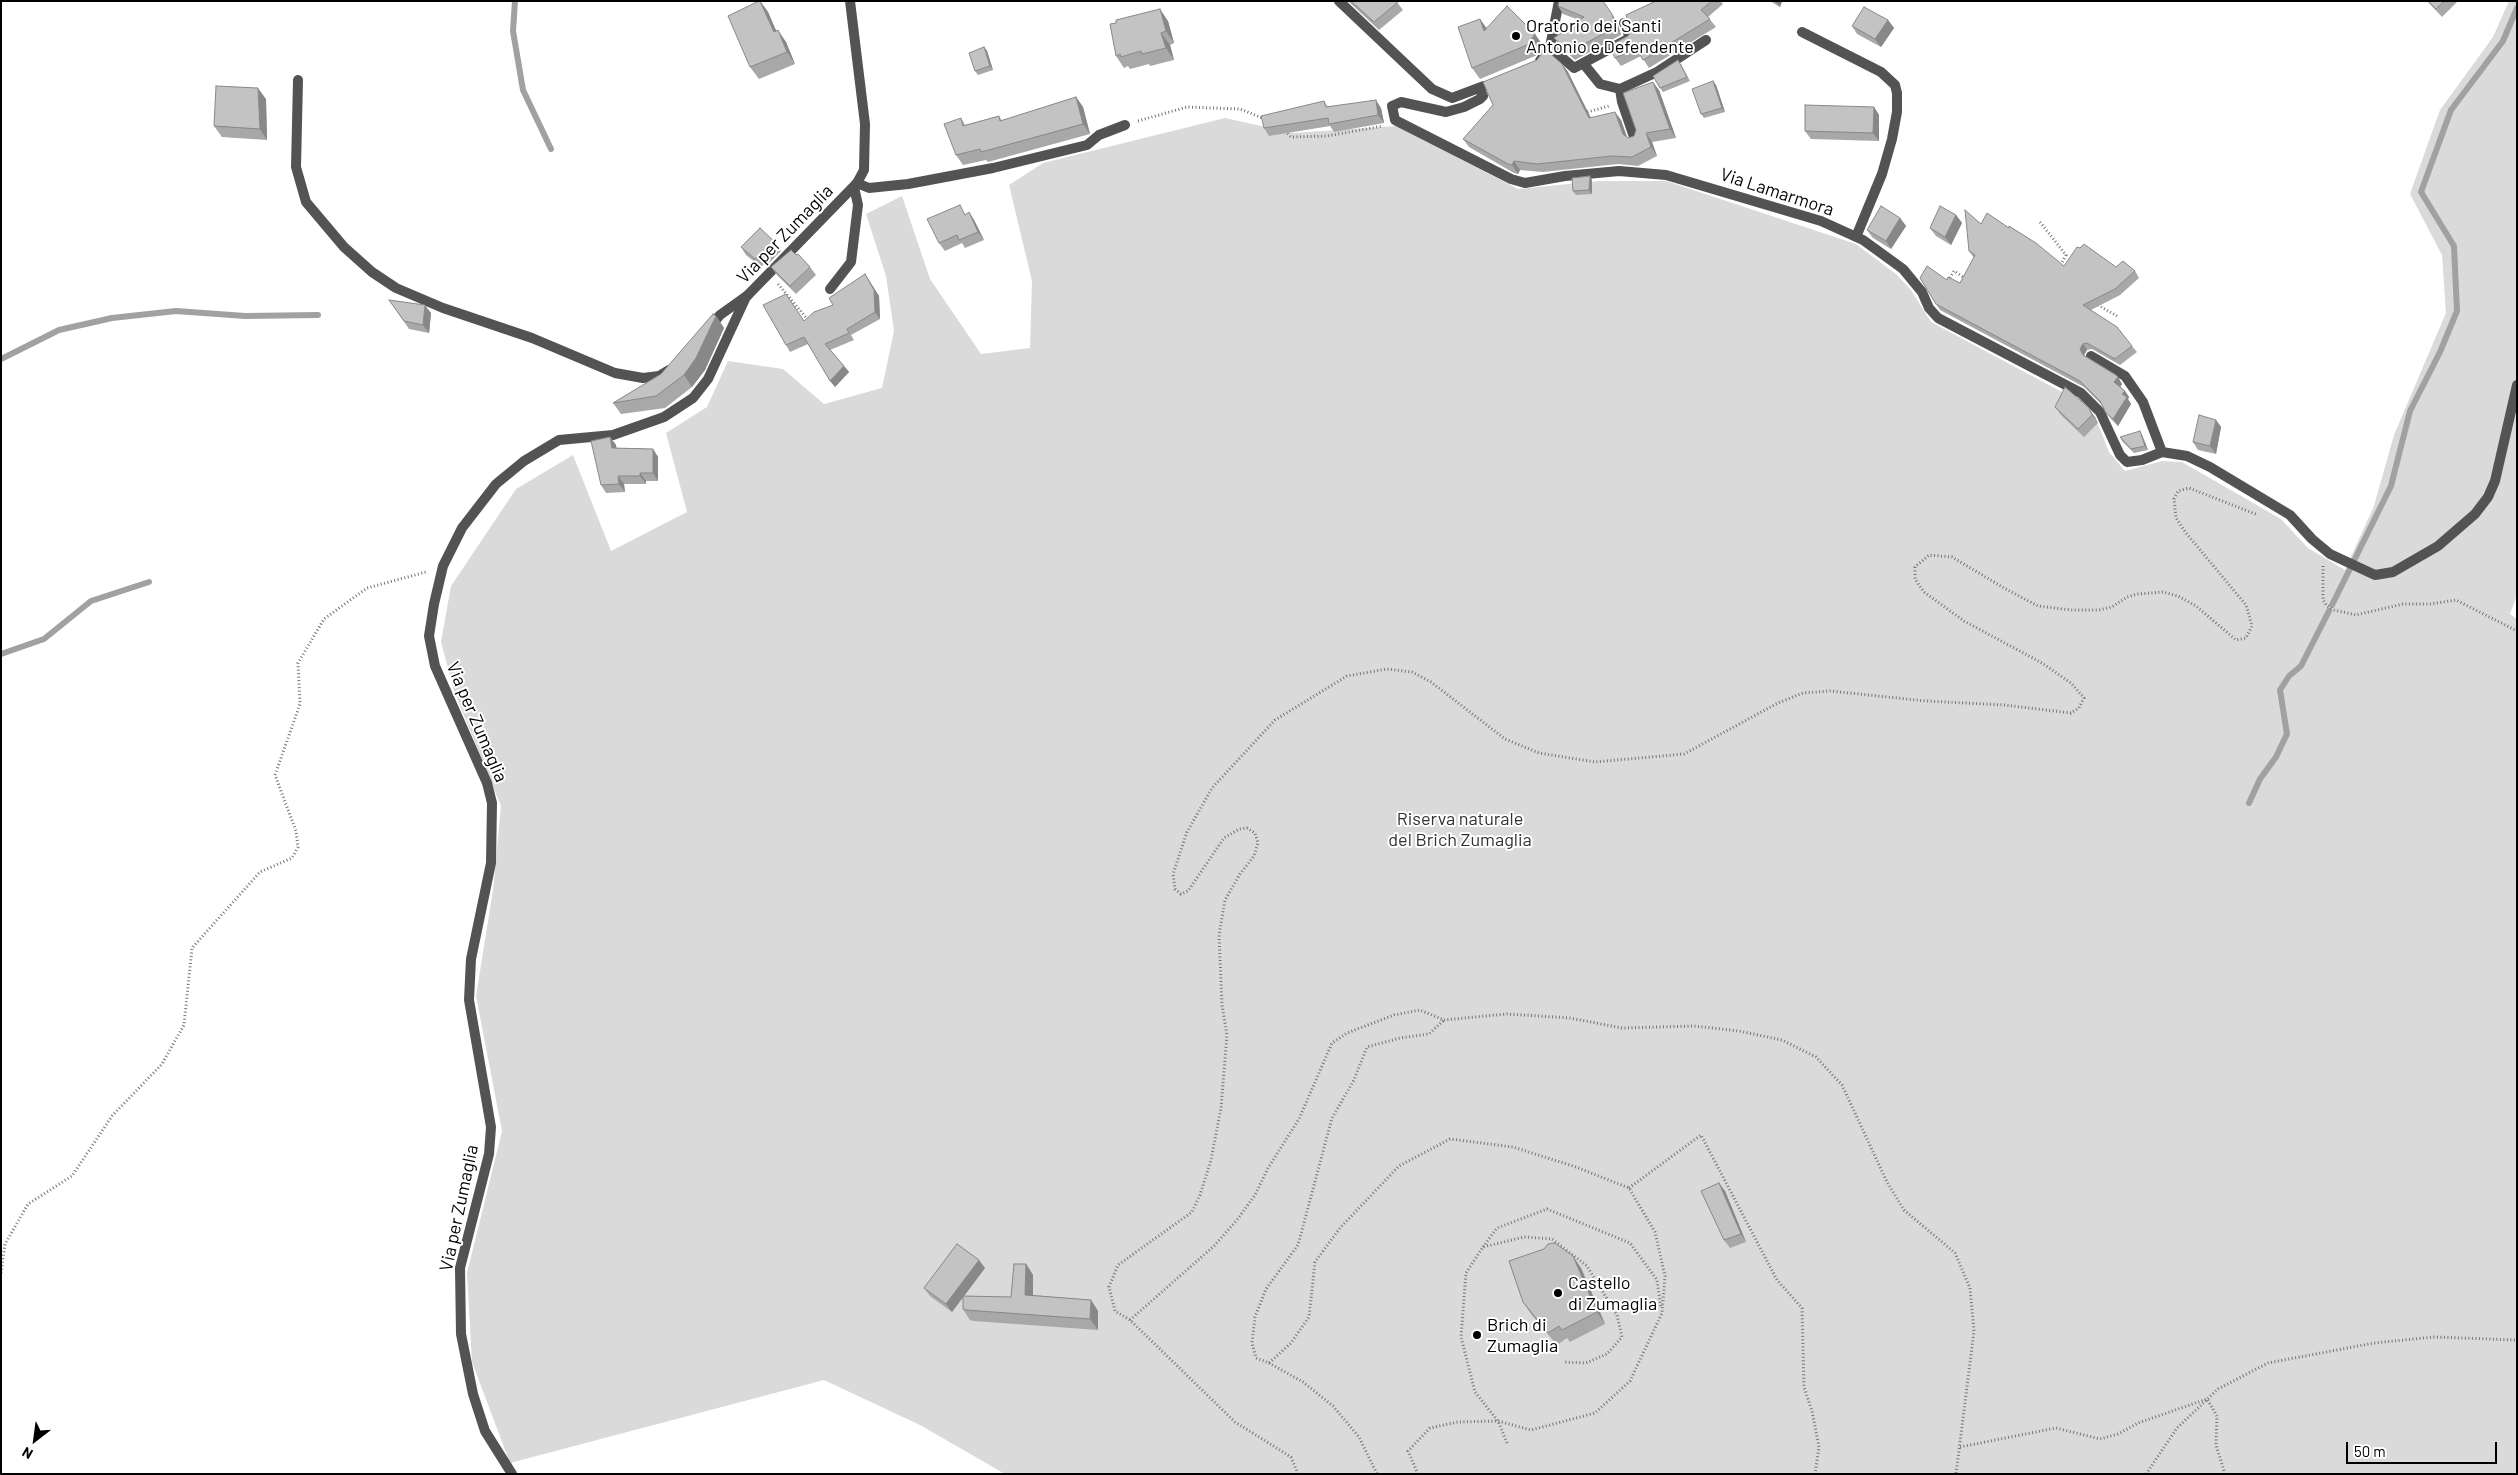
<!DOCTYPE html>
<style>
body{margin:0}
#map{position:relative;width:2518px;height:1475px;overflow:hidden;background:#fff;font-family:Barlow,sans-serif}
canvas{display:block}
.frame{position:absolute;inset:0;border:2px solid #000;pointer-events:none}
.north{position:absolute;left:10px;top:1415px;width:50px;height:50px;-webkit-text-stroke:4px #fff;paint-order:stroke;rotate:210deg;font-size:14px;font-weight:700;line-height:20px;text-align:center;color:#000}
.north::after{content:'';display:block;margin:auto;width:18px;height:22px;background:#000;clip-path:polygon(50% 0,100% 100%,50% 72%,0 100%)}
.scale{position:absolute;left:2346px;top:1442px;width:151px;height:22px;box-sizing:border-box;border:2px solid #000;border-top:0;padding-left:6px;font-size:15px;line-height:18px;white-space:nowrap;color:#000;-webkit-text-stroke:4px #fff;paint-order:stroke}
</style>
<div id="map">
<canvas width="2518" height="1475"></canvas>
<div class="frame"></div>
<div class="north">N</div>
<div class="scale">50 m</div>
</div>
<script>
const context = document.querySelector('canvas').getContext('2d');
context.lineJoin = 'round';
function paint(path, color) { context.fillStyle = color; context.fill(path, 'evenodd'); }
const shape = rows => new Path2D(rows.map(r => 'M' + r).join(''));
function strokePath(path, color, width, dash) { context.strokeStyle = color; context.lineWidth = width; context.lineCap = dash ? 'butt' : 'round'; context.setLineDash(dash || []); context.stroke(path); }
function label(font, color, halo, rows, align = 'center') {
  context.font = font + ' Barlow,sans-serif'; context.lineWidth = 4; context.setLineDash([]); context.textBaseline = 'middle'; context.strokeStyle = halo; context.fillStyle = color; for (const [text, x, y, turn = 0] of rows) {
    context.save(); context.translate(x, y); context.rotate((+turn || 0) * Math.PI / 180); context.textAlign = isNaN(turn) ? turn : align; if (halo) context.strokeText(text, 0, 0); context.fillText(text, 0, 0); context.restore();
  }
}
paint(shape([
 [2509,1,2517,1,2517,595,2510,614,2517,619,2517,1474,1005,1474,920,1425,824,1380,510,1463,472,1362,467,1273,502,1131,476,996,493,890,501,806,454,691,441,642,451,586,516,489,573,455,611,551,687,512,666,433,707,407,728,361,783,369,824,404,882,388,894,331,886,276,866,214,902,196,930,279,981,354,1030,348,1032,281,1009,185,1043,163,1225,118,1293,133,1397,126,1518,189,1599,181,1666,181,1856,244,1896,274,1911,290,1931,322,2077,400,2095,416,2109,452,2125,471,2162,461,2182,462,2281,519,2308,548,2345,570,2374,506,2394,435,2446,313,2442,255,2410,194,2440,110,2493,37]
]), '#dadada');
strokePath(shape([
 [515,1,513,31,523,90,551,149],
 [1,359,59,330,112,318,176,311,245,316,318,315],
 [2332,605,2391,486,2410,411,2440,352,2457,311,2454,246,2421,192,2451,110,2503,41,2517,8],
 [1,654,44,639,91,601,149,582],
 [2249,803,2260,779,2276,757,2287,734,2280,690,2289,676,2301,666,2329,611]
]), '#a1a1a1', 6);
strokePath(shape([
 [1584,113,1609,106],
 [1138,121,1187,107,1240,109,1265,119],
 [1285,131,1291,137,1327,136,1383,126],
 [2040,222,2066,255,2060,266],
 [1948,281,1954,271,1966,279],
 [778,284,809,321],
 [2098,305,2117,316],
 [2323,566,2323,600,2327,606,2334,610,2356,615,2403,604,2430,604,2456,600,2517,631],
 [1629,1188,1701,1135,1777,1280,1802,1308,1804,1387,1812,1411,1819,1447,1815,1474],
 [1483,1247,1497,1228,1547,1209,1630,1243,1657,1280,1661,1308],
 [1,1273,5,1244,28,1204,72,1176,112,1116,162,1064,184,1025,192,948,260,872,292,858,298,847,296,831,275,775,300,704,298,663,324,619,367,588,426,572],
 [1130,1320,1214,1246,1237,1220,1255,1195,1268,1168,1299,1119,1332,1043,1347,1033,1394,1015,1420,1010,1444,1020,1507,1014,1570,1018,1622,1028,1694,1026,1739,1031,1782,1040,1816,1057,1842,1085,1887,1182,1904,1210,1955,1253,1970,1288,1974,1331,1956,1474],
 [1269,1363,1303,1382,1333,1406,1359,1437,1377,1474],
 [1507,1443,1498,1421,1475,1392,1461,1337,1466,1273,1483,1247,1524,1237,1552,1239,1587,1266,1617,1315,1622,1337,1607,1354,1586,1363,1563,1362],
 [1960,1447,2056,1428,2100,1439,2118,1434,2138,1423,2207,1399,2217,1416,2216,1445,2225,1474],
 [1298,1474,1291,1457,1235,1422,1130,1320,1115,1311,1109,1287,1118,1265,1192,1212,1200,1195,1211,1160,1221,1108,1227,1035,1222,1005,1219,935,1225,900,1240,874,1254,856,1258,843,1255,833,1247,828,1239,829,1224,838,1188,891,1181,894,1175,889,1173,874,1187,832,1212,788,1275,720,1347,676,1387,669,1412,672,1431,682,1505,739,1539,753,1595,762,1684,754,1778,703,1803,693,1830,691,1926,701,2004,705,2071,713,2079,708,2084,698,2071,683,2042,663,1964,621,1924,592,1915,579,1915,567,1929,555,1952,557,2004,588,2038,606,2071,610,2099,610,2112,607,2127,597,2138,594,2163,592,2178,596,2196,606,2236,640,2246,638,2252,626,2246,605,2186,533,2176,518,2174,499,2178,491,2189,488,2258,515],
 [1418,1474,1408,1451,1430,1428,1458,1422,1498,1421,1531,1430,1595,1413,1630,1381,1662,1313,1665,1276,1655,1232,1629,1188,1576,1167,1513,1147,1450,1139,1399,1166,1340,1228,1315,1262,1309,1317,1291,1343,1269,1363,1256,1358,1252,1343,1255,1317,1266,1289,1298,1245,1332,1118,1354,1080,1367,1047,1400,1038,1429,1034,1444,1020],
 [2146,1474,2177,1428,2218,1389,2268,1363,2374,1343,2434,1337,2517,1340]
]), '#757575', 3, [1, 2.5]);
strokePath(shape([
 [1339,1,1432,89,1452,98,1484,86],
 [1802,32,1881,72,1895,85,1897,93,1897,112,1892,139,1882,174,1856,237],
 [1550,47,1574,68,1630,38,1624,23],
 [1540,61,1550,47,1559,1],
 [1583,63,1600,84,1620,89,1657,72,1706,40],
 [298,80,296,167,306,202,344,247,372,272,396,288,443,308,532,338,615,373,643,378,659,376,669,370],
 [1479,88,1483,96,1480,99,1464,107,1446,112,1401,102,1392,106,1395,120,1511,179,1525,183,1565,176,1619,171,1666,175,1821,221,1863,240,1903,269,1922,292,1929,308,1938,318,2081,393,2100,412,2120,455,2127,462,2142,460,2162,452,2187,456,2210,467,2290,515,2312,539,2330,554,2375,575,2393,572,2438,546,2475,514,2488,497,2495,481,2517,385],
 [1620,89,1622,102,1635,140],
 [857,183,869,188,908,184,993,168,1087,145,1099,135,1125,125],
 [830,289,851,262,858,205,854,187],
 [709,328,720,315,748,295],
 [2091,356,2125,376,2143,402,2162,452]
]), '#535353', 10);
strokePath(shape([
 [512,1474,485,1431,473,1394,461,1334,460,1268,489,1154,491,1127,469,1000,471,959,491,863,492,803,487,783,435,666,429,636,434,604,443,566,462,528,496,484,524,461,559,440,613,435,664,417,693,398,708,379,746,297,857,183,864,170,865,124,850,1]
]), '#535353', 10);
paint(shape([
 [760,1,768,12,776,31,786,42,795,64,759,79,750,67],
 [1348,1,1396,1,1403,10,1379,30],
 [1656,1,1721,1,1723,4,1708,17,1716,27,1649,68,1641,56,1621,66,1615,58,1628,36],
 [1770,1,1782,1,1780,7],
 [2427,1,2458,1,2442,17],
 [1558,6,1617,22,1621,35,1575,60,1560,46,1554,38,1579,20,1563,14],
 [1888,20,1894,28,1881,47,1857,34,1852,26],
 [1168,21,1174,43,1170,45,1174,60,1150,66,1149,64,1130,69,1128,66,1124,68,1116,56],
 [1487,28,1535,34,1543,46,1535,56,1480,79,1472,68],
 [984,47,987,51,993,70,978,75,975,71],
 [1562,64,1568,72,1590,118,1621,120,1627,137,1628,138,1634,136,1659,90,1676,138,1652,142,1657,156,1638,166,1618,164,1543,172,1520,170,1518,174,1514,173,1469,147,1463,139],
 [1681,64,1690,81,1663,92,1660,88],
 [1713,81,1716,85,1725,112,1704,118,1701,114],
 [1076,97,1083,107,1090,134,988,162,986,160,963,165,956,155,961,118,965,125,999,116,1002,121],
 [266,99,267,140,222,137,214,126],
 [1324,101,1327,106,1381,108,1384,123,1334,132,1330,126,1269,136,1264,128],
 [1874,107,1879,115,1879,141,1811,139,1805,131],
 [1592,180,1592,194,1576,195,1573,191],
 [969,212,974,220,984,240,965,248,962,243,945,251,939,243,966,214],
 [1956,215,1962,223,1951,245,1936,236,1930,228],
 [1900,218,1906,226,1891,249,1873,238,1867,230],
 [1981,224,2064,266,2116,267,2135,271,2139,278,2120,295,2091,310,2132,346,2137,352,2120,365,2092,349,2087,350,2084,355,2116,375,2122,384,2120,387,2125,391,2129,397,2128,399,2131,404,2118,426,2111,419,2102,405,2084,387,1940,310,1936,304,1947,280,1960,283,1974,258,1969,251],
 [776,243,781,251,767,265,765,263,761,267,746,255,741,247],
 [796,255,810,267,816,275,796,294,777,275,771,267],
 [865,274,879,296,880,319,851,335,854,340,830,350,849,372,835,387,808,344,790,352,786,345,833,305],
 [389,300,431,313,429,333,409,329],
 [716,316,724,328,705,370,692,387,665,408,621,414,613,403,661,374],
 [2055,407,2094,416,2098,423,2084,437,2061,415],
 [2216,420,2221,427,2216,454,2198,450,2193,442],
 [2142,435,2148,450,2134,453,2122,441,2120,437],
 [610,437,616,445,616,448,653,449,658,457,658,481,646,481,646,484,624,484,625,492,606,493,601,485],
 [1725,1191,1746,1242,1730,1248,1724,1240],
 [1026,1264,1033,1275,1033,1295,1091,1300,1098,1311,1098,1330,974,1321,970,1320,963,1309,963,1297,952,1312,930,1296,924,1288,985,1268,964,1296,1011,1297],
 [1581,1268,1605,1324,1570,1342,1567,1338,1557,1345,1531,1314,1523,1302]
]), '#a8a8a8');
paint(shape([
 [760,1,768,12,782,44,774,32],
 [1775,1,1782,1,1780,7],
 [1160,9,1168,21,1174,43,1166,31],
 [1612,14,1617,22,1621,35,1616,27],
 [1480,19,1488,30,1484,31],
 [1888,20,1894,28,1881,47,1875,39],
 [778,30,786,42,795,64,787,52],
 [1161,33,1170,45,1174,60,1166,48],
 [1535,34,1543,46,1535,56,1527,45],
 [984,47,987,51,993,70,990,66],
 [1562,64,1568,72,1595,126,1589,118],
 [1713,81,1716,85,1725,112,1722,108],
 [1653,82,1659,90,1676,138,1670,129],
 [258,88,266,99,267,140,260,129],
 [1076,97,1083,107,1090,134,1083,124],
 [1376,100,1381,108,1384,123,1378,115],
 [1874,107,1879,115,1879,141,1873,133],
 [1615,112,1621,120,1629,143,1623,134],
 [1646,133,1652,142,1657,156,1651,147],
 [1514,161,1520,170,1518,174,1512,165],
 [1590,176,1592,180,1592,194,1589,190],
 [969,212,974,220,984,240,978,232],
 [1956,215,1962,223,1951,245,1945,237],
 [1900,218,1906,226,1891,249,1886,241],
 [865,274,879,296,880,319,875,312],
 [425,305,431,313,429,333,423,325],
 [716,316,724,328,705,370,692,387,684,375],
 [2083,344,2087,350,2084,355,2088,362,2080,349],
 [844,366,849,372,835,387,830,381],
 [2118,377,2122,384,2119,389,2114,382],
 [2125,391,2129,397,2128,399,2131,404,2118,426,2113,419,2122,394],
 [2089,408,2094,416,2098,423,2092,415],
 [2216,420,2221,427,2216,454,2210,446],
 [2140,431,2142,435,2148,450,2145,446],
 [610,437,616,445,618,456,612,448],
 [653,449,658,457,658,481,653,473],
 [640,473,646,481,646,484,640,476],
 [618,476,624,484,625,492,619,484],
 [1719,1183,1725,1191,1746,1242,1741,1234],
 [1573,1256,1581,1268,1605,1324,1597,1312],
 [979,1260,985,1268,952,1312,946,1304],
 [1026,1264,1033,1275,1033,1306,1025,1295],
 [1091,1300,1098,1311,1098,1330,1090,1319]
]), '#888');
const building = shape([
 [759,1,760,1,774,32,778,30,787,52,750,67,728,16,759,1],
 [1351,1,1396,1,1398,2,1374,22,1351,1],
 [1559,1,1603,1,1612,14,1616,27,1569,52,1554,38,1584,17,1558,6,1559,1],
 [1656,1,1712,1,1701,10,1710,19,1643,60,1636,48,1615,58,1609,46,1628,36,1631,31,1626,15,1656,1],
 [2428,1,2444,1,2436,9,2428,1],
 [1507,6,1535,34,1527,45,1472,68,1458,27,1480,19,1484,31,1507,6],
 [1864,7,1888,20,1875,39,1852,26,1864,7],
 [1160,9,1166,31,1161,33,1166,48,1142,54,1141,51,1121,57,1120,54,1116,56,1110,24,1116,23,1116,20,1160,9],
 [984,47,990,66,975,71,969,53,984,47],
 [1545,49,1562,64,1589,118,1615,112,1623,134,1628,138,1634,136,1636,130,1623,93,1653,82,1670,129,1646,133,1651,147,1632,157,1612,156,1537,164,1514,161,1512,165,1508,164,1463,139,1493,105,1483,82,1537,60,1545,49],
 [1678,60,1687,77,1660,88,1653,76,1678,60],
 [1713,81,1722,108,1701,114,1692,89,1713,81],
 [216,86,258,88,260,129,214,126,216,86],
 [1076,97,1083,124,985,151,981,152,980,149,956,155,944,124,961,118,963,126,999,116,1000,121,1076,97],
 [1376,100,1378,115,1329,124,1328,118,1264,128,1261,116,1324,101,1326,107,1376,100],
 [1805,105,1874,107,1873,133,1805,131,1805,105],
 [1590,176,1589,190,1573,191,1572,178,1590,176],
 [960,205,965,215,969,212,978,232,959,240,957,235,939,243,927,219,960,205],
 [1881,206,1900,218,1886,241,1867,230,1881,206],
 [1940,206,1956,215,1945,237,1930,228,1940,206],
 [1965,210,1981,224,1987,213,2009,228,2009,226,2036,243,2064,266,2077,247,2080,248,2084,244,2116,267,2123,261,2135,271,2115,289,2083,305,2117,327,2132,346,2115,359,2087,343,2083,344,2080,349,2083,355,2116,375,2118,377,2114,382,2125,391,2122,394,2127,397,2113,419,2106,413,2100,401,2080,381,1936,304,1920,278,1927,266,1947,280,1948,277,1960,283,1975,255,1969,251,1965,210],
 [760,228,776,243,762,257,759,255,755,259,741,247,760,228],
 [791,250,796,255,798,254,810,267,790,286,771,267,791,250],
 [865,274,874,290,875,312,847,329,849,333,825,344,844,366,830,381,804,337,786,345,763,305,786,294,804,321,814,312,833,305,829,298,865,274],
 [389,300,425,305,423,325,404,321,389,300],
 [713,314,716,316,696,358,684,375,656,396,613,403,661,374,713,314],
 [2065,387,2089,408,2092,415,2078,429,2055,407,2065,387],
 [2199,415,2216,420,2210,446,2193,442,2199,415],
 [2140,431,2145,446,2131,449,2120,437,2140,431],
 [610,437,612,448,653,449,653,473,640,473,640,476,618,476,619,484,601,485,591,441,610,437],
 [1719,1183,1741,1234,1724,1240,1701,1191,1719,1183],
 [1555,1243,1573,1256,1597,1312,1562,1330,1559,1326,1548,1333,1523,1302,1509,1261,1544,1249,1548,1244,1555,1243],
 [957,1244,979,1260,946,1304,924,1288,957,1244],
 [1014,1264,1026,1264,1025,1295,1091,1300,1090,1319,966,1310,963,1309,963,1296,1011,1297,1014,1264]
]);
paint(building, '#c3c3c3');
strokePath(building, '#888', 1);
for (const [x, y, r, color] of [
 [1516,36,5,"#000"],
 [1558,1293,5,"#000"],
 [1477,1335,5,"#000"]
]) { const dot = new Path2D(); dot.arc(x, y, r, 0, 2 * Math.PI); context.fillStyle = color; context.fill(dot); strokePath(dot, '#fff', 2); }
label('18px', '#000', '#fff', [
 ["Oratorio dei Santi",1526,26],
 ["Antonio e Defendente",1526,47],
 ["Castello",1568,1283],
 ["di Zumaglia",1568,1304],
 ["Brich di",1487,1325],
 ["Zumaglia",1487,1346]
], 'left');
label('18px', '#000', '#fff', [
 ["Via Lamarmora",1777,192,18],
 ["Via per Zumaglia",785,234,-46],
 ["Via per Zumaglia",477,722,67],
 ["Via per Zumaglia",459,1208,-78]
]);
label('18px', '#313131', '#fff', [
 ["Riserva naturale",1460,819],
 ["del Brich Zumaglia",1460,840]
]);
</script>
